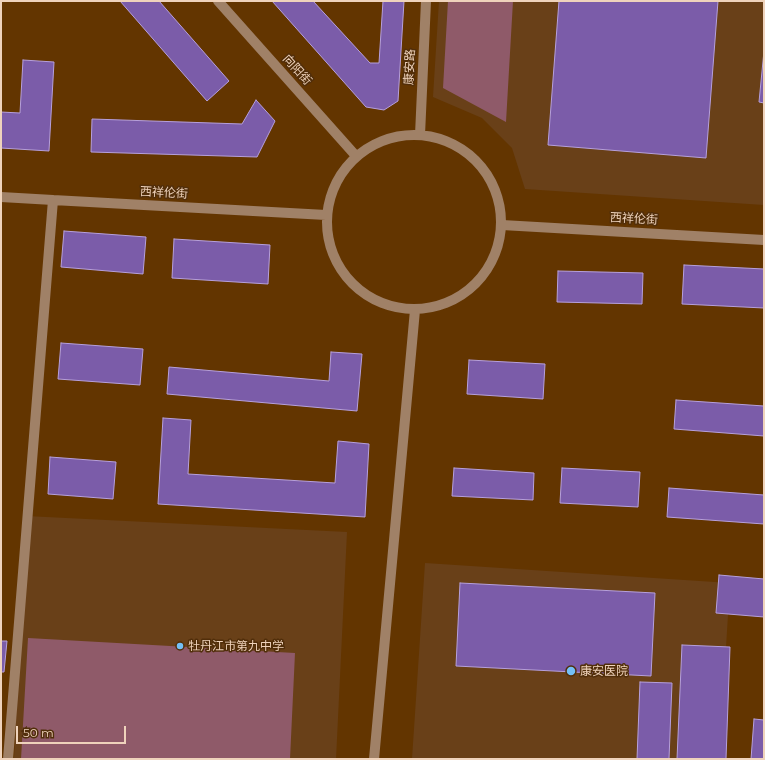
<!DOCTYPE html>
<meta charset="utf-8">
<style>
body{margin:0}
#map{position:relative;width:765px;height:760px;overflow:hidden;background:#633500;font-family:Montserrat,sans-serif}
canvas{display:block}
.frame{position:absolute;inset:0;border:2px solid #efd3bc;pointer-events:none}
.scale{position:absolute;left:16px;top:726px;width:110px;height:18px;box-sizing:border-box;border:2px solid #efd3bc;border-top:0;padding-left:5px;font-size:12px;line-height:14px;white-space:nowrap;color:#efd3bc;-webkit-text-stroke:3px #512e0a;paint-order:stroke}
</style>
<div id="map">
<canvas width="765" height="760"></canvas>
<div class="frame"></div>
<div class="scale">50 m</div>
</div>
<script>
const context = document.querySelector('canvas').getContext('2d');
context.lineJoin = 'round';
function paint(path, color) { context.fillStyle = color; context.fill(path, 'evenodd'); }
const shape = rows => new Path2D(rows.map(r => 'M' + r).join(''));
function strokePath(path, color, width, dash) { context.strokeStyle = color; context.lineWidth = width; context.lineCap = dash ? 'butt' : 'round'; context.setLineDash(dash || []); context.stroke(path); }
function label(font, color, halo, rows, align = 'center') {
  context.font = font + ' Montserrat,"Noto Sans SC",sans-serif'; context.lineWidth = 3; context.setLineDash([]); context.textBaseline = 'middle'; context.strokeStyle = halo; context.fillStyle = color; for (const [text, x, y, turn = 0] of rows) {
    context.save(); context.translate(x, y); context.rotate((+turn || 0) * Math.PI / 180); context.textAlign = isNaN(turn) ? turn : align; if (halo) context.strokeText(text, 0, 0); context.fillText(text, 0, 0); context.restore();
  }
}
paint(shape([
 [439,1,764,1,764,205,525,189,512,148,482,118,433,97],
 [26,516,347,532,336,759,14,759],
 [425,563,730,583,719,759,412,759]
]), '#694018');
paint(shape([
 [448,1,513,1,506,122,443,88],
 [28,638,295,653,290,759,21,759]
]), '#8f5a69');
const building = shape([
 [120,1,159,1,229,81,207,101,120,1],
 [272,1,313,1,370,63,379,63,383,1,404,1,398,101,384,110,366,107,272,1],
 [559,1,718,1,706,158,548,145,559,1],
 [764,51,764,103,759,102,764,51],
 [23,60,54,62,49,151,1,148,1,112,20,113,23,60],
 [256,100,275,121,257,157,91,152,92,119,242,124,256,100],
 [64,231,146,237,143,274,61,267,64,231],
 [174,239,270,245,268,284,172,278,174,239],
 [684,265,764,269,764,308,682,304,684,265],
 [558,271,643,273,642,304,557,302,558,271],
 [61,343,143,349,140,385,58,379,61,343],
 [331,352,362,354,357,411,167,394,169,367,329,381,331,352],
 [469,360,545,364,543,399,467,394,469,360],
 [676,400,764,406,764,436,674,429,676,400],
 [163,418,191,420,188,474,335,483,338,441,369,444,365,517,158,504,163,418],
 [50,457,116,462,113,499,48,494,50,457],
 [454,468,534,473,533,500,452,496,454,468],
 [562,468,640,472,638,507,560,503,562,468],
 [669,488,764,495,764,524,667,517,669,488],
 [719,575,764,579,764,617,716,613,719,575],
 [460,583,655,593,651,676,456,666,460,583],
 [1,641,7,641,4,672,1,672,1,641],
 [682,645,730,647,726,759,677,759,682,645],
 [640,682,672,683,669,759,637,759,640,682],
 [754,719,764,720,764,759,751,759,754,719]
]);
paint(building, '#7b5ca9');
strokePath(building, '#b6a0dc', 1);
strokePath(shape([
 [218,1,356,156],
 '327 222a87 87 0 1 1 174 0a87 87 0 1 1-174 0Z',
 [420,135,426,1],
 [1,197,53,200,326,215],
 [502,225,764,240],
 [8,759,53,200],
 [374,759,415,310]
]), '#a08167', 10);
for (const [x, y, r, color] of [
 [180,646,4,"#74c0f6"],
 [571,671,5,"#74c0f6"]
]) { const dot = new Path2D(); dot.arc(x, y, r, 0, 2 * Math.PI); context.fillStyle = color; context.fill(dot); strokePath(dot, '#512e0a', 1.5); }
label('12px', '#efd3bc', '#512e0a', [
 ["康安路",410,67,-87],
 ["向阳街",297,70,48],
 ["西祥伦街",164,193,3],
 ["西祥伦街",634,219,3]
]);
label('12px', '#efd3bc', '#512e0a', [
 ["牡丹江市第九中学",188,646],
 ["康安医院",580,671]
], 'left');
</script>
